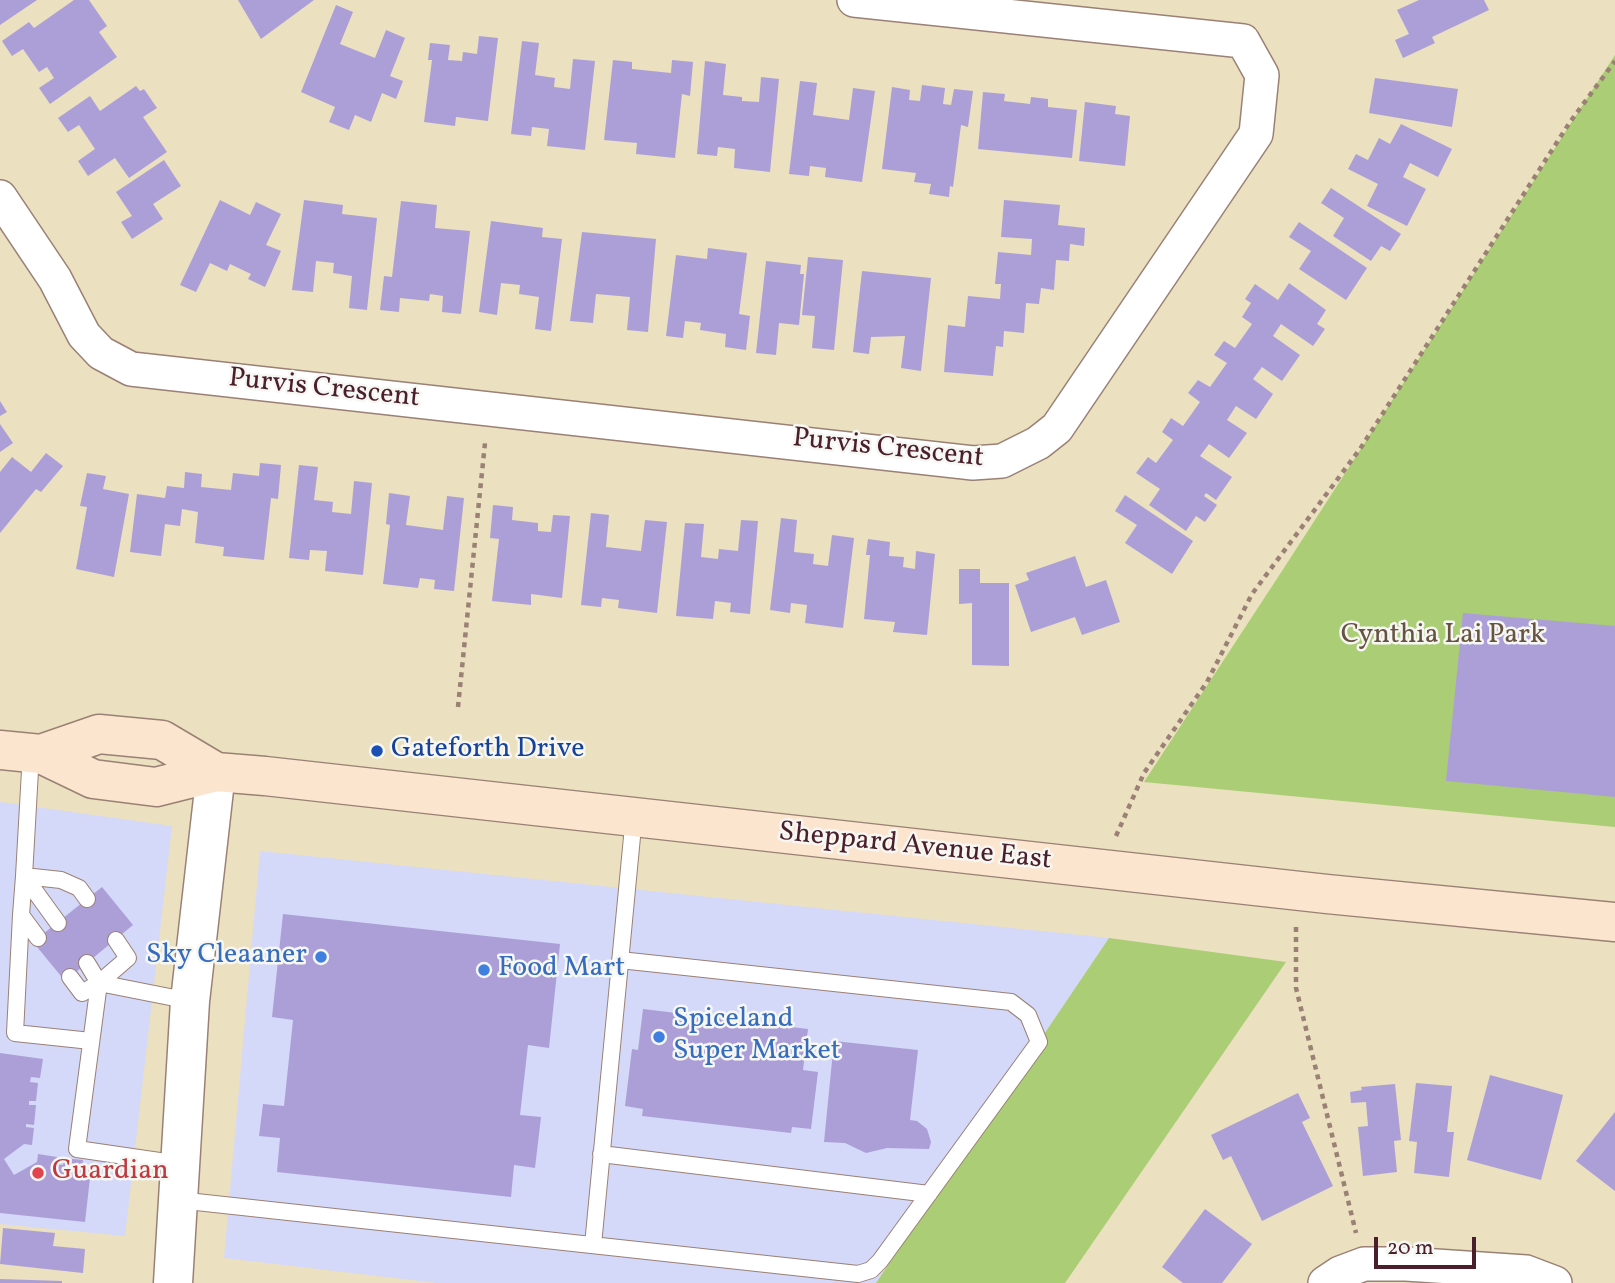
<!DOCTYPE html>
<style>
body{margin:0}
#map{position:relative;width:1615px;height:1283px;overflow:hidden;background:#ebe0bf;font-family:Vollkorn,serif}
canvas{display:block}
.scale{position:absolute;left:1374px;top:1237px;width:102px;height:32px;box-sizing:border-box;border:4px solid #4a1f2b;border-top:0;padding-left:9px;font-size:21px;line-height:24px;white-space:nowrap;color:#4a1f2b;-webkit-text-stroke:5px #f6f6f2;paint-order:stroke}
</style>
<div id="map">
<canvas width="1615" height="1283"></canvas>
<div class="scale">20 m</div>
</div>
<script>
const context = document.querySelector('canvas').getContext('2d');
context.lineJoin = 'round';
function paint(path, color) { context.fillStyle = color; context.fill(path, 'evenodd'); }
const shape = rows => new Path2D(rows.map(r => 'M' + r).join(''));
function strokePath(path, color, width, dash) { context.strokeStyle = color; context.lineWidth = width; context.lineCap = dash ? 'butt' : 'round'; context.setLineDash(dash || []); context.stroke(path); }
function label(font, color, halo, rows, align = 'center') {
  context.font = font + ' Vollkorn,serif'; context.lineWidth = 5; context.setLineDash([]); context.textBaseline = 'middle'; context.strokeStyle = halo; context.fillStyle = color; for (const [text, x, y, turn = 0] of rows) {
    context.save(); context.translate(x, y); context.rotate((+turn || 0) * Math.PI / 180); context.textAlign = isNaN(turn) ? turn : align; if (halo) context.strokeText(text, 0, 0); context.fillText(text, 0, 0); context.restore();
  }
}
paint(shape([
 [0,802,172,826,125,1236,0,1224],
 [260,851,1109,938,876,1283,437,1283,224,1258]
]), '#d4d8f9');
paint(shape([
 [1615,55,1615,827,1144,782,1282,571],
 [1109,938,1286,962,1065,1283,876,1283]
]), '#abcd75');
paint(shape([
 [0,0,37,0,0,25],
 [74,0,89,0,107,26,99,32,117,57,50,104,39,88,54,78,47,67,39,72,23,49,12,56,2,41,29,22,34,28],
 [238,0,314,0,261,39],
 [1419,0,1484,0,1489,10,1432,37,1435,43,1403,58,1395,40,1409,34,1397,10],
 [336,5,353,12,340,44,375,58,386,30,405,38,390,76,403,81,396,99,382,93,371,122,355,115,349,130,329,122,335,107,301,92],
 [479,36,498,38,488,121,456,117,455,126,424,122,432,60,428,60,430,43,450,45,448,60,462,61,463,52,477,54],
 [522,41,539,43,535,75,555,78,554,87,570,89,573,59,595,61,585,150,547,146,549,129,532,127,531,136,511,134],
 [613,60,632,62,632,69,671,73,672,60,693,62,690,96,682,94,675,158,636,154,637,143,604,140],
 [705,61,726,64,723,95,742,97,742,101,759,102,761,77,779,79,770,172,734,168,735,149,718,147,717,156,697,154],
 [1375,78,1458,89,1452,127,1369,113],
 [800,81,817,83,813,115,849,120,853,88,875,91,862,182,825,177,826,168,810,166,809,176,789,174],
 [922,85,945,88,943,104,951,105,954,89,973,91,968,127,961,125,953,187,950,186,949,197,929,194,931,184,914,182,916,173,882,169,892,87,910,90,909,100,920,101],
 [136,86,140,91,144,89,157,108,143,117,167,152,129,178,115,158,88,176,78,161,95,149,79,125,68,132,58,118,90,96,100,111],
 [983,92,1005,94,1004,101,1030,104,1031,97,1048,99,1048,107,1077,110,1072,158,978,149],
 [1085,102,1116,106,1115,114,1130,116,1125,166,1079,161],
 [1401,124,1452,149,1438,177,1410,163,1403,177,1426,189,1407,226,1367,206,1378,184,1348,169,1356,154,1368,160,1379,138,1390,144],
 [164,160,181,186,153,204,163,219,132,239,121,222,132,216,116,192],
 [1331,188,1401,234,1390,251,1381,246,1371,261,1333,236,1344,218,1321,203],
 [220,200,250,215,256,202,281,214,266,245,281,251,265,287,248,279,251,274,230,264,227,271,210,263,196,292,180,285],
 [304,200,343,205,342,214,377,218,367,310,349,308,352,276,333,273,334,263,316,261,313,292,292,290],
 [1004,200,1060,205,1058,225,1085,228,1084,246,1070,244,1069,261,1056,260,1054,290,1041,288,1039,304,1026,303,1024,333,1004,331,1003,347,996,346,993,376,944,372,948,325,965,327,968,296,1000,299,1001,284,995,284,998,252,1031,255,1032,239,1001,237],
 [401,201,437,205,435,228,470,231,461,314,442,312,443,296,430,294,429,301,400,298,399,312,380,310,384,276,392,277],
 [491,221,543,228,542,237,562,239,551,331,535,329,539,297,519,294,520,285,501,283,497,315,479,312],
 [1299,222,1367,268,1346,300,1299,269,1311,251,1289,237],
 [582,232,656,239,648,332,627,330,630,297,596,294,593,323,570,321],
 [708,248,747,253,739,314,750,316,746,350,725,347,726,334,700,330,701,323,685,321,683,338,666,336,676,255,707,259],
 [808,257,843,260,834,350,812,348,815,316,802,315],
 [766,261,801,265,800,274,804,274,799,325,779,323,776,355,756,353],
 [862,271,931,278,921,371,901,368,905,336,871,337,869,354,853,352],
 [1289,283,1326,310,1317,324,1325,329,1313,346,1281,324,1273,336,1300,355,1282,381,1262,367,1253,379,1273,394,1256,419,1236,406,1227,420,1247,433,1229,458,1209,444,1200,456,1232,477,1216,500,1206,493,1204,496,1217,505,1205,522,1196,516,1186,531,1149,505,1160,489,1136,473,1148,457,1156,463,1173,440,1162,432,1171,418,1183,426,1200,402,1188,393,1198,380,1210,387,1227,363,1214,355,1224,341,1235,348,1252,324,1242,317,1251,303,1245,299,1255,284,1278,300],
 [0,401,7,412,0,416],
 [0,424,13,443,0,452],
 [46,453,63,466,41,492,36,489,0,533,0,472,12,457,31,472],
 [260,463,281,465,278,499,271,498,264,560,223,556,224,547,195,543,198,512,182,509,180,526,165,524,161,556,130,552,137,494,165,498,167,486,184,488,185,472,202,474,201,487,231,490,233,473,259,476],
 [299,465,318,467,314,500,333,502,332,512,351,514,354,481,372,483,363,575,325,571,327,551,310,550,309,560,289,558],
 [87,473,106,476,103,489,129,494,114,577,76,569,87,507,80,506],
 [389,493,410,496,406,525,443,530,447,496,464,498,454,591,434,589,435,580,420,578,418,588,383,584,390,525,386,524],
 [1125,495,1193,541,1172,574,1125,543,1137,525,1115,511],
 [493,505,513,507,512,520,538,523,538,531,551,532,553,515,570,516,562,598,531,594,531,605,492,601,499,539,490,538],
 [591,513,609,515,606,547,641,551,645,520,667,522,657,613,618,608,619,600,602,598,601,607,581,605],
 [781,518,797,520,794,552,814,554,813,564,828,566,832,535,854,538,843,628,805,623,807,605,791,603,790,613,770,610],
 [741,520,758,521,750,614,730,612,731,603,715,601,713,619,676,616,685,523,704,524,701,557,718,559,719,549,738,551],
 [868,539,890,542,889,556,904,557,903,567,915,569,916,551,935,554,927,635,893,632,895,622,864,619,870,555,866,555],
 [1075,556,1086,587,1106,580,1120,622,1082,635,1075,617,1031,632,1015,585,1029,580,1026,573],
 [959,569,980,569,980,583,1009,583,1009,666,972,665,972,603,959,604],
 [1463,613,1615,626,1615,797,1446,781],
 [102,887,133,925,65,981,33,942],
 [283,914,560,944,549,1048,528,1045,520,1115,541,1117,535,1168,514,1165,511,1197,277,1172,280,1138,259,1136,263,1104,284,1106,293,1020,272,1017],
 [643,1009,808,1029,803,1070,818,1072,811,1129,792,1127,791,1133,642,1116,643,1109,625,1106,632,1049,638,1050],
 [834,1041,918,1050,910,1120,917,1121,927,1129,931,1142,929,1149,887,1148,866,1153,845,1143,824,1142],
 [0,1053,43,1059,40,1078,31,1077,30,1082,38,1083,36,1101,29,1101,29,1105,36,1105,34,1125,26,1124,26,1127,34,1128,32,1145,24,1144,4,1159,14,1175,37,1162,38,1154,57,1157,56,1164,63,1165,64,1158,83,1160,82,1168,91,1169,85,1222,0,1213],
 [1490,1075,1563,1095,1541,1180,1467,1160],
 [1416,1083,1452,1086,1447,1132,1454,1132,1449,1177,1414,1173,1417,1142,1409,1141],
 [1395,1084,1401,1140,1394,1141,1397,1172,1363,1176,1358,1127,1368,1126,1366,1102,1351,1103,1350,1092,1362,1090,1361,1087],
 [1298,1093,1310,1118,1302,1122,1333,1186,1262,1221,1231,1156,1223,1160,1211,1135],
 [1615,1112,1615,1191,1576,1161],
 [1205,1209,1252,1244,1222,1283,1183,1283,1162,1267],
 [3,1228,55,1233,53,1246,85,1249,83,1273,0,1264],
 [0,1279,62,1281,62,1283,0,1283]
]), '#ac9fd8');
const service = shape([
 [31,753,24,876,61,880,79,888,87,899],
 [24,876,21,915,38,938],
 [24,876,58,923],
 [21,915,15,1033,91,1041],
 [87,963,99,983],
 [70,977,82,993,99,983,128,958,116,940],
 [601,1154,929,1194],
 [180,1164,77,1149,99,983,190,1001],
 [178,1200,858,1274,871,1270,880,1261,1039,1042,1028,1015,1011,1002,620,960],
 [593,1245,634,816]
]);
const minor = shape([
 [0,197,55,279,84,335,101,353,131,369,973,463,1002,461,1038,443,1057,428,1256,134,1262,75,1243,41,854,0],
 [1325,1283,1340,1273,1364,1264,1406,1264,1526,1272,1555,1283]
]);
const tertiary = shape([
 [173,1283,190,1001,216,772]
]);
const secondary = shape([
 [0,750,41,754,93,779,156,787,216,772,265,776,1327,894,1615,922],
 [41,754,99,734,162,740,216,772]
]);
strokePath(service, '#9a8075', 18);
strokePath(minor, '#9a8075', 36);
strokePath(tertiary, '#9a8075', 41);
strokePath(secondary, '#9a8075', 41);
strokePath(shape([
 [458,707,485,443],
 [1116,836,1144,773,1207,682,1252,594,1360,449,1570,122,1615,61],
 [1296,927,1296,988,1356,1233]
]), '#9a8075', 4.5, [5, 5]);
strokePath(service, '#fff', 16);
strokePath(minor, '#fff', 33);
strokePath(tertiary, '#fff', 38);
strokePath(secondary, '#fbe5cf', 38);
for (const [x, y, r, color] of [
 [377,751,7,"#1a4fb4"],
 [321,957,7,"#3f7fe0"],
 [484,970,7,"#3f7fe0"],
 [659,1037,7,"#3f7fe0"],
 [38,1173,7,"#e0444e"]
]) { const dot = new Path2D(); dot.arc(x, y, r, 0, 2 * Math.PI); context.fillStyle = color; context.fill(dot); strokePath(dot, '#f6f6f2', 2.5); }
label('28px', '#4a1f2b', '#f6f6f2', [
 ["Purvis Crescent",324,390,6],
 ["Purvis Crescent",888,450,6],
 ["Sheppard Avenue East",915,848,6]
]);
label('28px', '#675341', '#f6f6f2', [
 ["Cynthia Lai Park",1443,637]
]);
label('28px', '#164399', '#f6f6f2', [
 ["Gateforth Drive",391,751]
], 'left');
label('28px', '#366cbe', '#f6f6f2', [
 ["Sky Cleaaner",307,957,"right"],
 ["Food Mart",498,970],
 ["Spiceland",673,1021],
 ["Super Market",673,1053]
], 'left');
label('28px', '#be3a42', '#f6f6f2', [
 ["Guardian",52,1173]
], 'left');
</script>
